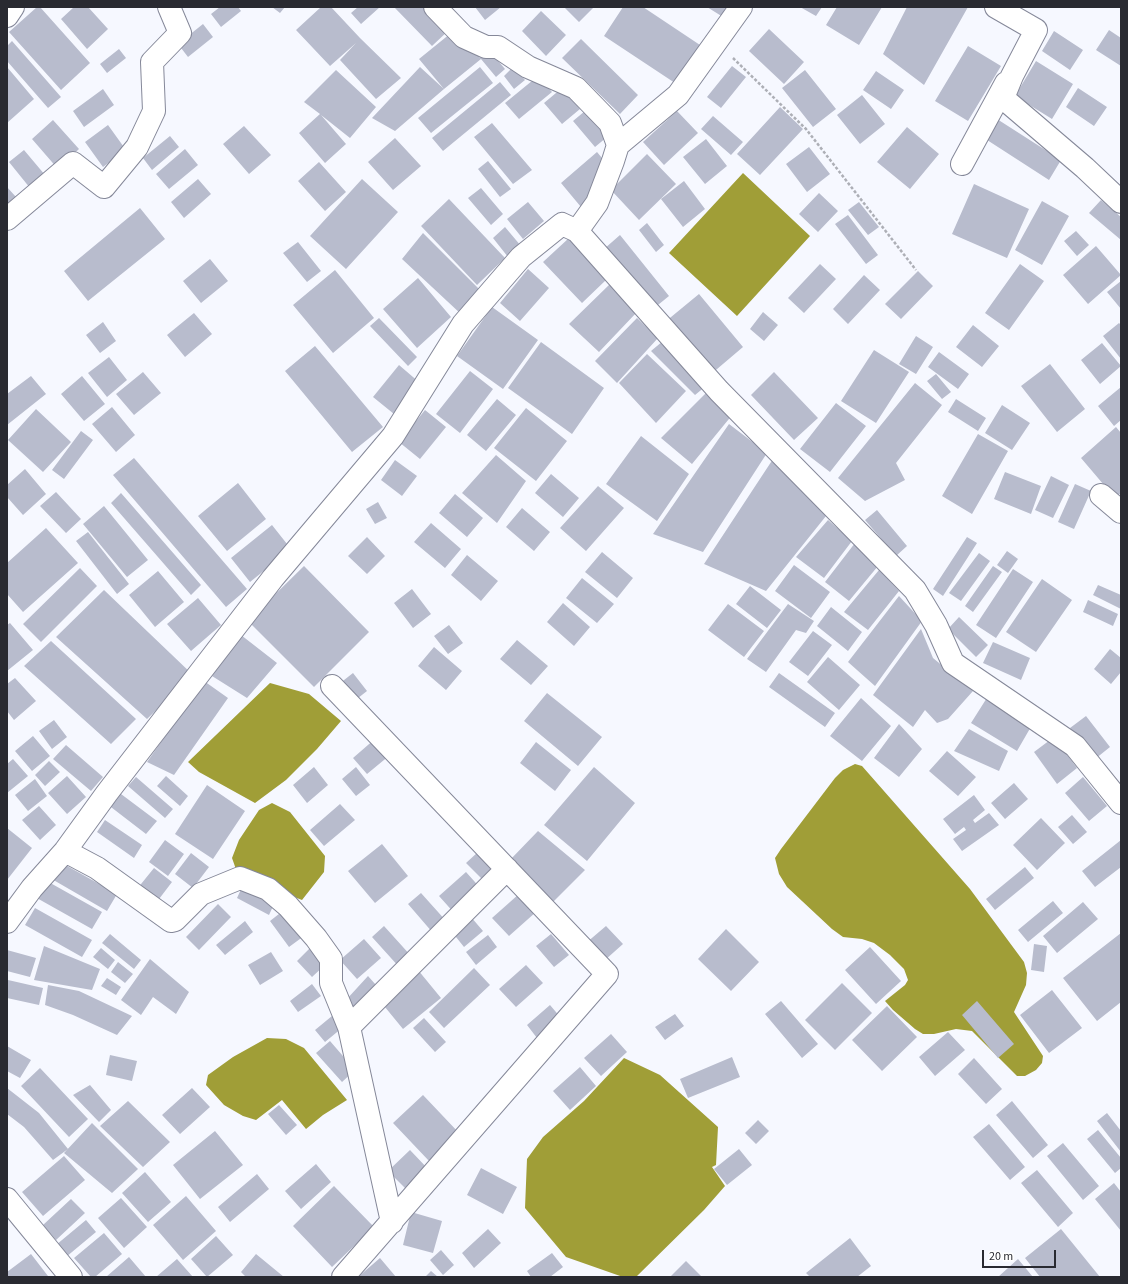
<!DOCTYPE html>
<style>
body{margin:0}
#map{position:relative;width:1128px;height:1284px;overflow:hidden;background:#f6f8ff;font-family:"Source Sans 3",sans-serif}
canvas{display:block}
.frame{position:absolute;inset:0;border:8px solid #292a31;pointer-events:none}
.scale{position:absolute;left:982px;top:1250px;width:74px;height:18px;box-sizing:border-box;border:2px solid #292a31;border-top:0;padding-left:5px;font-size:12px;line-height:14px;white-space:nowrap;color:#292a31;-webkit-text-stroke:3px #fff;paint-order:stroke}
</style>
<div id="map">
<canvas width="1128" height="1284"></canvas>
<div class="frame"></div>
<div class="scale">20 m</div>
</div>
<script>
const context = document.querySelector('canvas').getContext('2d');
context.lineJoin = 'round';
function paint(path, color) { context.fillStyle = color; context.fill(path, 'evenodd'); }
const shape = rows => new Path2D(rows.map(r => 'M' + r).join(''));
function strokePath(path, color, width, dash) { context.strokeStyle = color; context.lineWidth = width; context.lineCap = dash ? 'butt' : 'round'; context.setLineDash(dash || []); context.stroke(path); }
paint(shape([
 [743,173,810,236,737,316,669,253],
 [270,683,309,694,341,721,317,749,286,780,255,803,199,772,188,762],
 [855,764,862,766,970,889,1024,962,1027,973,1026,985,1014,1012,1043,1056,1042,1063,1036,1070,1025,1076,1017,1076,972,1031,956,1029,934,1034,923,1034,915,1029,893,1010,885,1001,905,985,908,980,904,969,890,955,874,943,862,939,843,937,832,929,787,887,779,874,775,858,781,849,835,778,843,770],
 [272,803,290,812,325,856,324,872,302,900,238,875,232,858,239,840,259,810],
 [267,1038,286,1039,304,1048,347,1100,323,1115,306,1129,282,1100,256,1120,243,1116,224,1105,206,1085,208,1075,233,1057],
 [624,1058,660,1075,718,1127,716,1165,712,1167,725,1186,704,1210,636,1277,623,1277,566,1257,525,1208,527,1159,543,1137,584,1101]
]), '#a09e37');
paint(shape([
 [37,7,40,7,90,63,61,90,9,32],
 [74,7,88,7,108,29,87,49,61,19],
 [220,7,238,7,241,11,221,27,211,14],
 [272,7,285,7,280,13],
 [321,7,331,7,360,38,401,78,376,99,340,60,356,43,330,66,296,30],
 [358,7,380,7,361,24,351,13],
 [394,7,428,7,449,30,432,46],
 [475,7,501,7,485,20],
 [564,7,594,7,579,22],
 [623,7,643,7,703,47,678,85,604,36],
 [707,7,729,7,723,17],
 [800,7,822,7,816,16],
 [837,7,882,7,859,45,826,25],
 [907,7,968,7,924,85,883,54],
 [541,11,566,35,546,56,522,31],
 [203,24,213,37,188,57,178,44],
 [456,29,480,58,489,50,505,69,496,77,481,59,444,89,419,59],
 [769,29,804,62,784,84,749,51],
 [1109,30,1121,38,1121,66,1096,50],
 [1054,31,1083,50,1070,70,1042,51],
 [581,39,638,95,620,114,562,58],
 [12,41,61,97,48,108,7,61,7,46],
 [968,46,1001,66,968,121,935,101],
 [119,49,126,58,107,73,100,64],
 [1036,61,1073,84,1052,119,1015,96],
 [732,66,746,77,721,108,707,97],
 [7,67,34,99,7,123],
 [420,67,444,89,395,131,372,118],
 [480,67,493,83,431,133,418,118],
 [513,67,525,80,514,89,504,76],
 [336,70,376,107,350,138,321,115,346,144,325,163,299,133,320,114,304,102],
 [805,70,836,109,813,127,782,88],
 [876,71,904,90,891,109,863,90],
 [538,76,552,92,519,119,505,103],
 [500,82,511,95,443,151,432,138],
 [562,88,580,109,562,124,544,103],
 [1078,88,1107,107,1094,126,1066,107],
 [103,89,114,105,84,127,73,111],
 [862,95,885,124,860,144,837,115],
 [780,107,803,129,760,175,737,154],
 [585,111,607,137,595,147,573,121],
 [677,111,698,133,664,165,643,142],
 [713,116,743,142,731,155,701,129],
 [997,119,1061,160,1049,180,984,138],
 [53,120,79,149,58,169,32,139],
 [492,123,532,170,513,184,474,137],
 [108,125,126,150,103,167,85,142],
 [244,126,271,155,249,174,223,144],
 [907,127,939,154,910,189,877,162],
 [170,136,179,147,152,170,143,158],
 [395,138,421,166,393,190,368,162],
 [706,139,727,166,705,184,683,157],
 [809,147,830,174,807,192,786,164],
 [185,149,198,165,169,189,156,174],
 [24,150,45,175,30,188,9,162],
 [597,152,617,176,581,207,561,183],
 [647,154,676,184,639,220,611,190],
 [488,161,511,189,500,197,478,169],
 [319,162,346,192,325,211,298,181],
 [198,179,211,194,184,218,171,202],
 [362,179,398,212,346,269,310,236],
 [684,181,705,209,683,227,661,199],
 [974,184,1029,209,1007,258,952,234],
 [7,187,16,197,7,205],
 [481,188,503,214,491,225,468,198],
 [819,193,838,211,818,232,799,214],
 [449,199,505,258,477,285,421,226],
 [1101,200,1121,217,1121,240,1089,213],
 [1042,201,1069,216,1042,265,1015,250],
 [528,202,544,221,523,239,507,219],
 [859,202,879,227,868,235,848,210],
 [140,208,165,239,88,301,64,271],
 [848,215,878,255,866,264,835,224],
 [647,223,664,245,656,252,639,230],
 [505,227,521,246,508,257,493,238],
 [1076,231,1089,245,1077,256,1064,241],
 [423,233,484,294,462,315,402,259],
 [620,235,669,296,653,309,604,249],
 [569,238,606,280,582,303,543,262],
 [298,242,321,271,307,282,283,253],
 [1096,246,1121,275,1088,304,1063,275],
 [210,259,228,281,201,303,183,281],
 [820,264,836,279,804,313,788,298],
 [1020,264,1044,281,1009,330,985,313],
 [528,269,549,288,520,321,500,303],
 [335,270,374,318,333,353,293,305],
 [918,271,933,286,901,319,885,304],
 [864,275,880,290,848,324,833,309],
 [418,278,451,317,417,348,383,309],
 [1121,281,1121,309,1107,292],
 [610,284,637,312,599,352,569,324],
 [699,294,743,347,710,375,665,322],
 [492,307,538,340,503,389,457,356],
 [763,312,778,325,764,341,750,329],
 [194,313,212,334,185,357,167,335],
 [379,318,417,357,408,366,370,326],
 [637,318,658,338,617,383,595,361],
 [103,322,116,341,100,353,86,335],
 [1119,323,1121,325,1121,359,1103,336],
 [973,325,999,346,982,367,956,347],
 [916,336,933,347,916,374,899,364],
 [663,341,706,386,695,395,651,351],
 [541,342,604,388,572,434,508,388],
 [1102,343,1121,366,1100,384,1081,360],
 [315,346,383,427,352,452,285,371],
 [874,350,909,372,876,423,841,401],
 [939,352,969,374,958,389,928,367],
 [647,354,686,391,656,423,619,383],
 [109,357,127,380,107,397,88,373],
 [1050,364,1085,409,1057,432,1021,386],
 [399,365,420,383,394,414,373,397],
 [470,371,493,389,460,433,436,414],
 [143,372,161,393,134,415,116,394],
 [774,372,818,418,794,440,751,395],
 [936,374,951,392,942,399,927,381],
 [31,376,46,394,7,425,7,394],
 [82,376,105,404,84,421,61,394],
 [915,383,942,405,896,463,905,480,865,501,838,478],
 [1121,387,1121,420,1114,426,1098,406],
 [708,391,733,414,692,464,661,438],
 [497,399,516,415,486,451,467,435],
 [956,399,986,418,978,431,948,412],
 [836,403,866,426,830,472,800,449],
 [1002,405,1030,423,1012,450,985,433],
 [112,407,135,435,116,452,92,424],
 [526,408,567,441,536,481,494,448],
 [36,409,71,442,43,472,8,440],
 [425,410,446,427,420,459,399,442],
 [729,424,767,453,703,552,653,534],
 [1116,427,1121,433,1121,493,1115,498,1081,458],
 [81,431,93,440,64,479,52,470],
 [978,434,1008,451,972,514,942,496],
 [641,436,689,474,657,521,606,484],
 [496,455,526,481,497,523,462,493],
 [775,456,830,511,766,591,704,564],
 [134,458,247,589,226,607,113,475],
 [395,460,417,476,402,496,381,480],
 [25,469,46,494,23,515,7,497,7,485],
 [1005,472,1041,486,1031,514,994,499],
 [551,474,579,498,563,517,535,493],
 [1051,476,1069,485,1053,518,1035,510],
 [238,483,266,519,227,551,198,516],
 [1075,484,1091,491,1074,529,1058,522],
 [598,486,624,508,586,551,560,528],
 [56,492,81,519,66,533,40,506],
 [121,493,201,585,191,595,111,503],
 [455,494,483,518,467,537,439,513],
 [378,502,387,518,375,524,366,509],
 [104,506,148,560,127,577,83,524],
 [522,508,550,532,534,551,506,527],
 [877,510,907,546,896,556,865,520],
 [828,520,852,541,824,578,796,557],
 [431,523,461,549,445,568,414,542],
 [272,525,291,549,250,582,231,558],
 [46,528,78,563,23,612,7,594,7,563],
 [88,532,129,584,117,594,76,541],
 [367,537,385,556,367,574,348,556],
 [967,537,977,543,943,596,933,589],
 [855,543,878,566,849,601,825,582],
 [1007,551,1018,559,1008,573,997,565],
 [602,552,633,578,617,598,585,572],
 [979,553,990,561,961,601,949,593],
 [467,555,498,581,481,601,451,575],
 [794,565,830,592,811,618,775,591],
 [304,566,369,632,314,687,248,621],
 [993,566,1002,572,973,612,965,606],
 [80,568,97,586,41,642,23,624],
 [1013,569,1033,582,996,638,976,625],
 [879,570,899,591,868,630,844,612],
 [158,571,184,602,155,627,129,595],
 [582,578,614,604,597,623,566,598],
 [1042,579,1072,600,1036,652,1006,632],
 [1098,585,1121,595,1121,609,1093,595],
 [750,586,781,610,767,628,736,604],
 [412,589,431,614,413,628,394,603],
 [104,590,193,675,147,719,56,637],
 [899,596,922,621,875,686,848,662],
 [198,598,221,625,191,651,167,624],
 [1088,600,1118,614,1113,626,1083,612],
 [563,603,590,627,574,646,547,622],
 [728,604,764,631,744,657,708,630],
 [788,604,814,621,806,633,796,630,766,672,747,659],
 [831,607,862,632,848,651,817,626],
 [959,617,988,645,976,657,948,629],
 [10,623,33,650,7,671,7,625],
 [449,625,463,643,448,654,434,636],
 [921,629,933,658,973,691,948,719,937,723,925,710,913,727,873,695],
 [813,631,832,645,808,676,789,662],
 [241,635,277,663,247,698,212,676],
 [517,640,548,666,531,685,500,659],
 [51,641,136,719,111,744,24,666],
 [993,642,1030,658,1021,680,983,663],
 [434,647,462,671,446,690,418,666],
 [1110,649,1121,658,1121,672,1111,684,1094,669],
 [828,657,860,685,839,710,807,682],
 [353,673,367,691,353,702,339,684],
 [779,673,835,713,825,727,769,687],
 [15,678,36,701,14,720,7,711,7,684],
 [204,681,228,698,174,775,147,762],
 [547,693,602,737,578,766,524,721],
 [990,693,1032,725,1017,751,971,723],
 [861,698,891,726,862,761,830,736],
 [1086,716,1110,747,1095,759,1070,728],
 [54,720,67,737,52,749,39,731],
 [899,724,922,749,899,777,874,758],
 [969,729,1008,751,999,771,954,751],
 [33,736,50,756,32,771,15,751],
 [1054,737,1077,768,1057,784,1034,752],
 [376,738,390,755,367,774,353,758],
 [536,742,571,770,555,791,520,763],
 [66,745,103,777,91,791,53,759],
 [947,751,976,777,958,796,929,771],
 [13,759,28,776,7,793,7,764],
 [49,761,60,772,45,786,35,775],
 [314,767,328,785,307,803,293,785],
 [356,767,370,785,356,796,342,779],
 [594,767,635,803,587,861,544,825],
 [67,776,86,797,67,814,48,793],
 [166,776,188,796,180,806,157,786],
 [136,777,173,809,165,818,128,786],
 [1083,777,1107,806,1089,821,1065,793],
 [35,779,47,796,28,811,15,795],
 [1014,783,1028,799,1005,819,991,803],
 [207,785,245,811,213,859,175,834],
 [117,791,157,821,146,834,107,804],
 [974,795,985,810,973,820,975,823,989,813,999,825,962,851,953,839,966,830,964,827,955,834,943,819],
 [340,804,355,820,324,846,310,830],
 [39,806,56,825,40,840,22,820],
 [1072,815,1087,832,1073,844,1058,827],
 [1041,818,1065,843,1037,870,1013,845],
 [105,820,142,845,134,858,97,832],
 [7,828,32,848,7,880],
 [538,831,585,870,549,906,509,861],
 [165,840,184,854,168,876,149,862],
 [1121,840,1121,867,1095,887,1082,871],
 [382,844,408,876,375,903,348,871],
 [478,852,496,871,485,882,466,863],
 [191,853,209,867,193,888,175,874],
 [60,862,117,894,107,911,50,878],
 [1025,867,1034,878,995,910,986,899],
 [154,868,172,882,156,903,137,889],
 [466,872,483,891,456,915,439,896],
 [45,880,102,912,92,929,35,897],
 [243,885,275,902,269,915,237,898],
 [421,893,447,922,433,933,408,904],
 [519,894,536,912,509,936,492,918],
 [1053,901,1063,913,1028,942,1018,930],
 [1083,902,1098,919,1057,953,1043,936],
 [218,904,231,917,199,950,186,937],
 [35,908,92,940,82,957,25,925],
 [284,910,304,936,289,947,270,921],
 [471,917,483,931,464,947,452,932],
 [245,921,253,932,225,955,216,945],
 [384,926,412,957,400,968,372,937],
 [606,926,623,944,596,968,579,949],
 [726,929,759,962,731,991,698,959],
 [1121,933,1121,1002,1097,1021,1063,978],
 [110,934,141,960,134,969,102,943],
 [551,934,569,955,554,967,536,946],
 [488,935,497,947,476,965,466,952],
 [364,939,381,958,357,979,340,960],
 [1034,944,1047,946,1044,972,1031,970],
 [44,946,100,969,92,990,34,980],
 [311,947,326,964,312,977,297,961],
 [870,947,901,981,876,1004,845,970],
 [101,948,115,960,108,969,93,957],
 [7,950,36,958,30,977,7,971],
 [271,952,283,971,260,985,248,965],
 [150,959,189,992,176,1014,153,997,141,1015,121,1000],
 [118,962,133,974,125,983,111,972],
 [526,965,543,983,516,1007,499,989],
 [474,968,490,985,444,1028,429,1012],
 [418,970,441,998,403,1029,380,1001],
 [368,976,376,985,354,1008,346,1000],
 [107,978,121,987,116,995,101,986],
 [8,980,43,988,39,1005,7,998],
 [842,983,872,1013,835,1050,805,1020],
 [312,984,321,996,298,1012,290,1001],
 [48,985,79,991,132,1016,117,1035,73,1015,45,1005],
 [1052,990,1082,1028,1049,1053,1020,1015],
 [781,1001,818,1044,802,1058,765,1014],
 [977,1001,1014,1044,998,1058,962,1015],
 [550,1005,561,1018,537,1038,527,1025],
 [887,1006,917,1037,882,1071,852,1040],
 [675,1014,684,1026,665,1040,655,1027],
 [332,1016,342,1028,325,1042,315,1030],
 [424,1018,446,1042,435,1052,413,1028],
 [948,1032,965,1050,935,1076,919,1057],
 [611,1034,627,1052,601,1076,584,1058],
 [330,1041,355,1070,342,1082,316,1053],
 [7,1046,31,1060,20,1078,7,1071],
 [110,1055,137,1061,132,1081,106,1075],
 [732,1057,740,1077,688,1098,680,1079],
 [974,1058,1002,1089,986,1104,958,1074],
 [580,1067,596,1086,570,1110,553,1091],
 [40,1068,88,1119,69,1137,21,1086],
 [90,1085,111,1110,99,1122,73,1095],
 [7,1088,39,1113,68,1149,53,1160,24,1127,7,1114],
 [192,1088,210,1107,180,1134,162,1115],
 [423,1095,460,1134,430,1162,393,1123],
 [128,1101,170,1142,143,1167,100,1126],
 [1012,1101,1048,1145,1033,1158,996,1115],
 [279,1105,297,1125,286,1135,268,1114],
 [1107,1113,1121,1131,1121,1152,1097,1121],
 [758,1120,769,1131,756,1144,745,1133],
 [92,1123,138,1169,112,1193,64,1153],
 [989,1124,1025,1167,1010,1180,973,1137],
 [1098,1130,1121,1158,1121,1168,1115,1173,1087,1139],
 [215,1131,243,1165,200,1199,173,1165],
 [1063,1143,1099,1186,1083,1200,1047,1156],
 [739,1149,752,1165,727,1185,714,1169],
 [410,1150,429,1170,408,1191,388,1171],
 [64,1156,85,1180,43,1216,22,1192],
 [316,1164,331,1182,301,1209,285,1191],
 [481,1168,517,1187,503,1214,467,1195],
 [1037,1170,1073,1213,1058,1227,1021,1183],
 [145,1172,171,1202,148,1222,122,1193],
 [257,1174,269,1189,230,1222,218,1207],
 [1114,1183,1121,1192,1121,1231,1095,1199],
 [334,1186,374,1227,332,1267,293,1226],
 [186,1196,216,1231,183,1260,153,1225],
 [121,1198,147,1227,124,1248,98,1218],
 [71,1199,85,1213,56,1240,43,1225],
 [411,1212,442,1221,433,1253,403,1245],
 [86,1220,96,1232,66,1257,56,1245],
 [488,1229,501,1243,474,1268,462,1253],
 [1061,1229,1100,1277,1040,1277,1025,1258],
 [104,1233,122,1254,95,1277,91,1277,74,1258],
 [216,1236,233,1255,207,1277,191,1259],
 [850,1238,871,1266,857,1277,810,1277,806,1273],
 [441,1250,454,1265,443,1275,430,1260],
 [552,1253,563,1267,550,1277,531,1277,527,1271],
 [31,1254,48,1276,7,1277,7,1272],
 [256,1254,284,1277,246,1277,241,1272],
 [129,1257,146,1277,106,1277],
 [380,1258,396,1277,358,1277],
 [177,1259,193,1277,156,1277],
 [1018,1259,1033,1277,998,1277],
 [686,1261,702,1277,670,1277],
 [431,1271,438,1277,425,1277]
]), '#b8bccd');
const minor = shape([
 [435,7,464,37,486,47,498,47,528,67,576,88,610,123,618,145,613,161,597,203,577,231],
 [996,7,1036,30,1012,76,1003,98,1085,168,1121,202],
 [7,16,13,7],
 [618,145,678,95,741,7],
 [962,164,1006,83],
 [7,219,73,163,104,187,137,147,154,111,152,62,180,33,169,7],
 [1101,495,1121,512],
 [332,686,607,974,343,1277],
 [65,851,97,868,171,921,175,920,201,894,240,878,268,889,288,906,316,938,331,959,331,983,349,1027,507,869],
 [7,922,32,888,65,851,107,793,273,578,393,436,463,324,521,257,562,224,577,231,719,391,915,590,936,625,953,663,1075,746,1121,803],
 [349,1027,392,1222],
 [7,1199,71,1277]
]);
strokePath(minor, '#858899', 24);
strokePath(shape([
 [733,58,806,129,916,270]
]), '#adafb6', 2.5, [3, 2]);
strokePath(minor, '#fff', 22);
</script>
